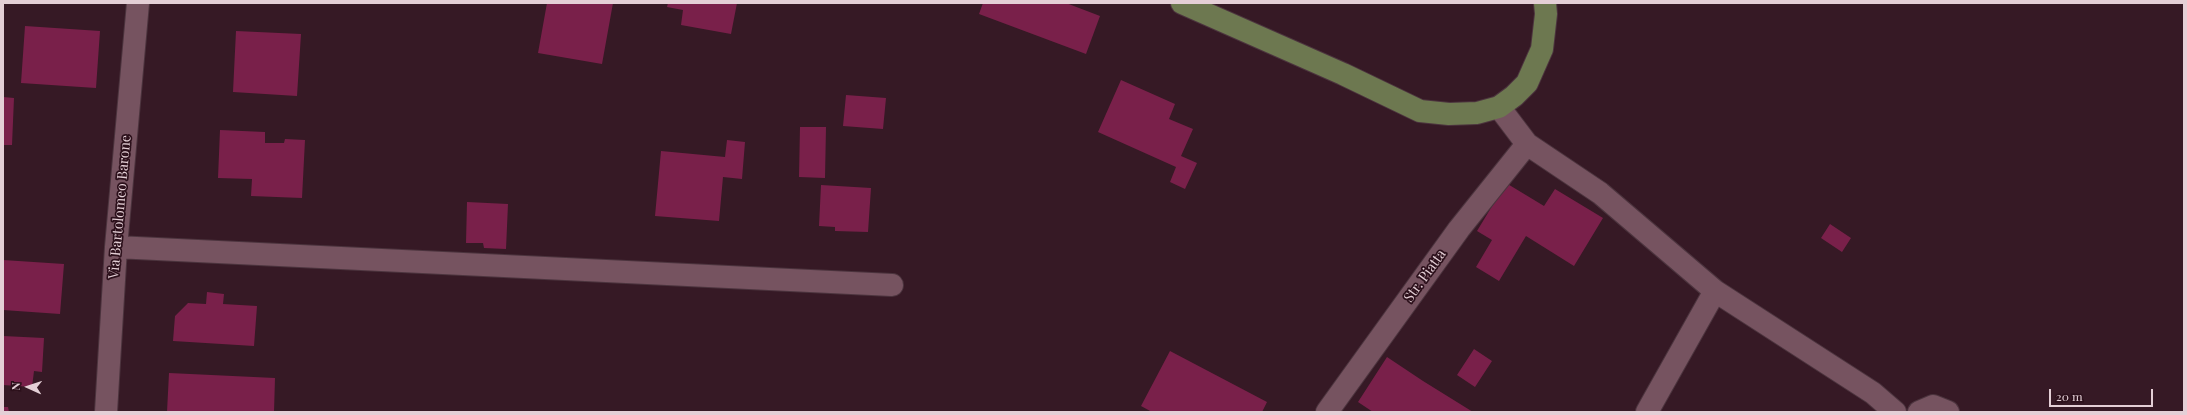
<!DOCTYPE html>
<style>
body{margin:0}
#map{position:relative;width:2187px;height:415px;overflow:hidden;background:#361925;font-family:"Playfair Display",serif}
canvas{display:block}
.frame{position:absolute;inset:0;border:4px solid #e4cfd6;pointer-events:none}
.north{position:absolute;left:8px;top:367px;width:40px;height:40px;-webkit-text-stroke:3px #2c101b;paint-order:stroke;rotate:273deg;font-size:11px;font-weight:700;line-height:16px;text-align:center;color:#e4cfd6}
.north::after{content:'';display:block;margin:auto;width:14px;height:18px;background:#e4cfd6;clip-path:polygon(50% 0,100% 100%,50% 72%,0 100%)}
.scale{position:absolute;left:2049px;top:389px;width:104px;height:18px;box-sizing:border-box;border:2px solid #e4cfd6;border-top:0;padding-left:5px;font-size:12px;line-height:14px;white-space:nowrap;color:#e4cfd6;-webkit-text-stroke:3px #2c101b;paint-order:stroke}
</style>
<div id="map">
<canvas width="2187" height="415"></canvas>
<div class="frame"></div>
<div class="north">N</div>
<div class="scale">20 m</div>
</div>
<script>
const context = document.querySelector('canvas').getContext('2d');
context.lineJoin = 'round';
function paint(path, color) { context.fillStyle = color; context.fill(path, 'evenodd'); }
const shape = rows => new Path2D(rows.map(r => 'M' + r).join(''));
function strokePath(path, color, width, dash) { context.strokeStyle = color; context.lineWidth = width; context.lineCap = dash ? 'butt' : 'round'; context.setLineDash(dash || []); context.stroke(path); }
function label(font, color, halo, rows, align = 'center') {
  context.font = font + ' "Playfair Display",serif'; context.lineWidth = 3.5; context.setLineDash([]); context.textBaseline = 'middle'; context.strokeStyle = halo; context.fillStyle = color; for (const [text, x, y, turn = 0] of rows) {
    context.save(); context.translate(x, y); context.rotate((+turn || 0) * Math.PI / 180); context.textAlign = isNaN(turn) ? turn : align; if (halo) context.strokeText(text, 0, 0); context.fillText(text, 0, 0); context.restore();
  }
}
paint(shape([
 [547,3,613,3,602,64,538,53],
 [668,3,737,3,731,34,681,25,683,10,667,7],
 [983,3,1066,3,1100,16,1086,54,979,14],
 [25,26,100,31,96,88,21,83],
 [236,31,301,34,297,96,233,92],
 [1121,80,1175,104,1169,119,1193,129,1181,156,1197,163,1185,189,1170,182,1176,167,1098,132],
 [846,95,886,98,883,129,843,126],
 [3,97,14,98,12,145,3,145],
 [800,127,826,127,825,178,799,177],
 [220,130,265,132,265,143,284,143,285,139,305,140,302,198,251,196,252,179,218,178],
 [727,140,745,142,742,179,723,177,719,221,655,216,661,151,725,157],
 [1506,183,1544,206,1555,189,1603,218,1574,266,1526,236,1499,281,1476,267,1492,240,1477,231],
 [821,185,871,188,868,232,835,231,835,227,819,226],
 [467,202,508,204,506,249,484,248,483,243,466,243],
 [1830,224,1851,238,1842,252,1821,238],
 [3,260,64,264,60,314,3,310],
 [207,292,224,294,223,304,257,306,254,346,173,341,175,316,188,303,206,304],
 [3,336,44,338,42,372,34,371,32,387,3,385],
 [1474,349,1492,361,1475,387,1457,375],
 [1170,351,1267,402,1262,412,1152,412,1141,406],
 [1387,357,1423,381,1473,412,1373,412,1358,402],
 [169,373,275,378,274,412,167,412],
 [3,407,8,407,9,412,3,412]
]), '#79204a');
const minor = shape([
 [1499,107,1527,144,1600,193,1715,291,1873,393,1895,412],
 [116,247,892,285],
 [106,412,116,247,138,3],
 [1327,412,1459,229,1527,144],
 [1647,412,1715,291],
 [1919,412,1933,406,1948,412]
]);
const major = shape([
 [1182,3,1343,74,1420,111,1449,114,1477,113,1499,107,1514,96,1527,83,1542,49,1546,14,1545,3]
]);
strokePath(minor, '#4c343e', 24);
strokePath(major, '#4c343e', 24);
strokePath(minor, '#765360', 22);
strokePath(major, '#6d7850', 22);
label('14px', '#e4cfd6', '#2c101b', [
 ["Via Bartolomeo Barone",120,207,-85],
 ["Str. Piatta",1425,276,-54]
]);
</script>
